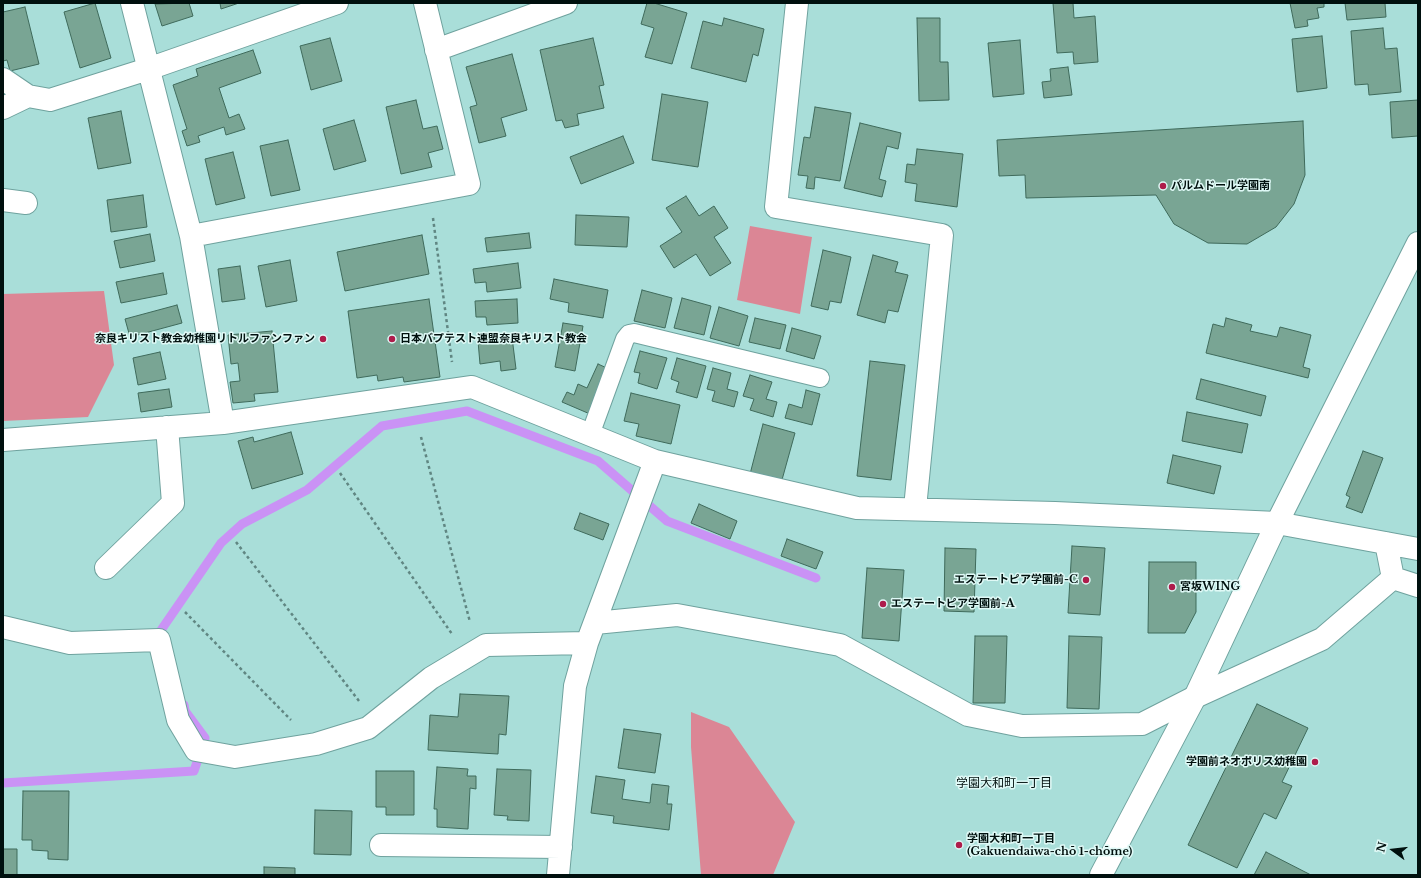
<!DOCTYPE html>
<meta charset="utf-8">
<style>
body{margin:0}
#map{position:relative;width:1421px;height:878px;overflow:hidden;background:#a9ded9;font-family:"Libre Baskerville",serif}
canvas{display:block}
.frame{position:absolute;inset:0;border:4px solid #00100e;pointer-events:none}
.north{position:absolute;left:1373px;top:830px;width:40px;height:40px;-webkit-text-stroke:3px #dff9f6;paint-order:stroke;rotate:285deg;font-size:11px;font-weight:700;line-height:16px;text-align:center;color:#00100e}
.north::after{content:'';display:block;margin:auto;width:14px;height:18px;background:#00100e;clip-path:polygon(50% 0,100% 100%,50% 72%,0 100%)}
</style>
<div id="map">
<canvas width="1421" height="878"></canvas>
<div class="frame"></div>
<div class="north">N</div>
</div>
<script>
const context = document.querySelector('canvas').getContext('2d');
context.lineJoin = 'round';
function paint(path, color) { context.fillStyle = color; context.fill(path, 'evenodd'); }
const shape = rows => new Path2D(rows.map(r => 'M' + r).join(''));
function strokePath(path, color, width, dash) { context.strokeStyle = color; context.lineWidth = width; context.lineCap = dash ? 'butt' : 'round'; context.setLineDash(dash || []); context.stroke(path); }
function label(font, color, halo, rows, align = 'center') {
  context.font = font + ' "Libre Baskerville","Noto Sans JP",serif'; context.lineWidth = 3; context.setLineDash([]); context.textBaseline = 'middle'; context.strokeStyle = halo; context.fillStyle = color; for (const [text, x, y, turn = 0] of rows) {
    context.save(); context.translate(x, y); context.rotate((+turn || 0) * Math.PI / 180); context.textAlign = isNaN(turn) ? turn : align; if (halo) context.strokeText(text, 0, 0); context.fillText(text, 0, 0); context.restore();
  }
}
paint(shape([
 [750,226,812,237,800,314,737,300],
 [104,291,114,365,88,417,3,421,3,294],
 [691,712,729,727,795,822,773,875,701,875,691,747]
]), '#db8695');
strokePath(shape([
 [153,636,157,636,221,543,242,524,307,490,382,426,467,411,598,461,667,521,816,578],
 [3,783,194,771,205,738,185,711,184,705]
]), '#ca92f5', 9);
const building = shape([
 [95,3,111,58,80,68,64,12,95,3],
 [189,3,193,16,162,26,155,4,189,3],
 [220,3,239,3,221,9,220,3],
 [647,3,654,3,687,13,672,64,645,57,654,28,641,24,647,3],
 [1053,3,1073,3,1074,18,1095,16,1098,62,1074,64,1073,52,1057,53,1053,3],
 [1290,3,1324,3,1324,7,1317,8,1319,18,1307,20,1308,26,1295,28,1290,3],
 [1345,3,1385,3,1386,17,1347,20,1345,3],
 [25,7,39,64,10,71,7,60,3,61,3,12,25,7],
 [724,18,764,29,758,56,753,54,746,82,691,68,703,21,722,26,724,18],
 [917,18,940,18,940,62,948,62,949,100,919,101,917,18],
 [1383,28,1385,49,1397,48,1401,92,1369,95,1368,84,1355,85,1351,31,1383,28],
 [1322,36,1327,88,1297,92,1292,39,1322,36],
 [330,38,342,81,311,90,300,46,330,38],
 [593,38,604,85,599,86,604,108,577,114,579,125,565,128,562,120,556,121,540,50,593,38],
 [1020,40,1024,94,993,97,988,43,1020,40],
 [253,50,261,73,219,88,229,118,239,114,245,129,226,135,224,127,198,136,200,142,187,146,182,131,187,129,173,85,198,76,196,69,253,50],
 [512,54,527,110,501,118,506,136,479,143,470,107,477,105,466,67,512,54],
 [1068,67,1072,95,1044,98,1042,82,1051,81,1050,69,1068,67],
 [662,94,708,102,698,167,652,160,662,94],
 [416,100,423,129,437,126,443,149,428,153,432,167,401,174,386,107,416,100],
 [1418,100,1418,136,1392,138,1390,102,1418,100],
 [815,107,851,113,840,181,815,177,814,189,806,188,808,176,798,175,804,137,810,138,815,107],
 [121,111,131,163,98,169,88,118,121,111],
 [354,120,366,161,334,170,323,129,354,120],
 [1303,121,1305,175,1294,204,1276,227,1247,244,1208,243,1174,224,1156,195,1026,198,1025,175,999,176,997,140,1303,121],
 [860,123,901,133,898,149,887,146,879,179,886,181,882,197,844,188,860,123],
 [623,136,634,163,581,184,570,157,623,136],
 [288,140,300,190,271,196,260,146,288,140],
 [917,149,963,154,957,207,915,201,917,184,905,182,907,164,915,165,917,149],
 [233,152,245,198,216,205,205,159,233,152],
 [143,195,147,227,111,232,107,200,143,195],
 [686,196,699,216,714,206,728,228,714,237,731,263,710,276,696,254,674,268,660,246,682,232,666,208,686,196],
 [576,215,629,217,627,247,575,245,576,215],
 [529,233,531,248,487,252,485,238,529,233],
 [150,234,155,261,120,268,114,241,150,234],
 [422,235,429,274,345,291,337,252,422,235],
 [823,250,851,257,841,303,830,301,828,310,811,306,823,250],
 [873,255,898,262,895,272,908,275,898,312,888,310,885,323,857,315,873,255],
 [290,260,297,301,266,307,258,266,290,260],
 [518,263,521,288,487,292,486,282,475,283,473,269,518,263],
 [240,266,245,299,222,302,218,269,240,266],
 [163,273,167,294,121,303,116,282,163,273],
 [554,279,608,290,603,318,568,312,569,303,550,299,554,279],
 [642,290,672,298,665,328,634,321,642,290],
 [682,298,711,306,704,335,674,328,682,298],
 [429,299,440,377,404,382,403,377,378,381,377,375,357,378,348,311,429,299],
 [517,299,518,323,487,325,486,317,476,317,475,301,517,299],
 [177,305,182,323,130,337,125,319,177,305],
 [719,307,748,316,739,346,710,338,719,307],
 [755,318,786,325,780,349,749,342,755,318],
 [1226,318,1252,325,1250,331,1277,337,1280,327,1311,335,1303,367,1310,369,1308,378,1206,353,1213,324,1224,327,1226,318],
 [563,323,583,326,575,371,555,367,563,323],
 [792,328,821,336,814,359,786,351,792,328],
 [272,331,278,392,254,394,255,401,233,403,230,382,240,381,238,363,231,364,228,335,272,331],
 [512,337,516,369,501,371,500,361,480,364,478,341,512,337],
 [640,351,667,358,657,389,638,383,640,373,634,372,640,351],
 [160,352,166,379,138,385,133,358,160,352],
 [677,358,706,366,697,398,676,392,679,382,671,379,677,358],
 [870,361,905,365,891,480,857,476,870,361],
 [598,364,609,369,590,414,562,402,567,392,574,395,578,384,587,388,598,364],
 [713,368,731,373,727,389,738,392,734,407,712,401,715,391,707,389,713,368],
 [750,375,772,382,766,399,777,402,773,417,750,410,754,399,743,396,750,375],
 [1201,379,1266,396,1261,416,1196,399,1201,379],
 [169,389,172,407,141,412,138,393,169,389],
 [806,390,820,394,812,425,785,418,789,404,802,408,806,390],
 [631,393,680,405,671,444,636,436,639,424,624,421,631,393],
 [1187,412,1248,424,1242,453,1182,441,1187,412],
 [763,424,795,433,780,487,749,478,763,424],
 [291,432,303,474,252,489,238,441,253,437,254,442,291,432],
 [1363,451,1383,458,1362,513,1346,507,1350,497,1346,495,1363,451],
 [1173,455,1221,466,1214,494,1167,483,1173,455],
 [699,504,737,521,730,539,691,523,699,504],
 [580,513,609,524,603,540,574,529,580,513],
 [787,539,823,552,816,569,781,556,787,539],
 [1072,546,1105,548,1100,615,1068,613,1072,546],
 [945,548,976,549,974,612,944,611,945,548],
 [1149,562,1196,562,1196,612,1185,633,1148,633,1149,562],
 [867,568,904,570,899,641,862,638,867,568],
 [975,636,1007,636,1005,703,973,703,975,636],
 [1069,636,1102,637,1099,709,1067,708,1069,636],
 [460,694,509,696,506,735,499,734,498,754,428,750,430,715,458,717,460,694],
 [1257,704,1308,728,1282,782,1292,786,1276,819,1264,813,1237,868,1188,845,1257,704],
 [624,729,661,734,655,773,618,768,624,729],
 [437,767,468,769,467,776,476,776,476,789,470,788,468,829,437,827,437,809,434,809,437,767],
 [497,769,531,770,529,821,507,820,508,816,494,815,497,769],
 [376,771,414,771,414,815,386,815,386,807,376,807,376,771],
 [596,776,625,780,622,799,650,803,652,784,669,786,667,804,672,804,669,830,613,823,614,816,591,813,596,776],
 [23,791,69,791,68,860,48,859,48,851,32,850,32,840,22,840,23,791],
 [315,810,352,811,351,855,314,854,315,810],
 [3,849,17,849,17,875,3,875,3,849],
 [1266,852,1311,875,1254,875,1266,852],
 [264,867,295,868,295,875,264,875,264,867]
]);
paint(building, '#79a594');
strokePath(building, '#3f6a5b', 1);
const lane = shape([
 [590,435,625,339,629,334,634,333,820,378]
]);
const street = shape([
 [132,3,191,236,223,423],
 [797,3,776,207,942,235,915,508],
 [436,50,566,3],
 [3,79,28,96,50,100,148,69,337,3],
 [3,108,28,96],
 [3,200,26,203],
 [191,236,469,184,425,3],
 [3,440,223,423,472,387,655,461,857,508,1055,513,1277,523,1418,549],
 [1386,543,1393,578,1418,586],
 [106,568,173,503,167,427],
 [595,623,677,615,840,645,968,715,1022,726,1142,724,1195,697,1322,639,1393,578],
 [3,627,70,643,159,640,178,720,196,750,235,757,316,744,368,728,431,678,486,645,587,643],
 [381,845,561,847],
 [558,875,575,686,587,643,655,461]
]);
const secondary = shape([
 [1101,875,1195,697,1277,523,1418,243]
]);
strokePath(lane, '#6fa29e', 20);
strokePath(street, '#6fa29e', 24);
strokePath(secondary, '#6fa29e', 24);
strokePath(shape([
 [433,218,452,362],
 [421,437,470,622],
 [340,473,452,634],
 [236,542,359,701],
 [185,612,291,720]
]), '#608682', 2.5, [3, 3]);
strokePath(lane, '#fff', 18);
strokePath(street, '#fff', 22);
strokePath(secondary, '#fff', 22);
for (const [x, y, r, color] of [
 [1163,186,4,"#ae1c4b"],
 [323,339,4,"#ae1c4b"],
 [392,339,4,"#ae1c4b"],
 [1086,580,4,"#ae1c4b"],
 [1172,587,4,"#ae1c4b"],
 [883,604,4,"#ae1c4b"],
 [1315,762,4,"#ae1c4b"],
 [959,845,4,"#ae1c4b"]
]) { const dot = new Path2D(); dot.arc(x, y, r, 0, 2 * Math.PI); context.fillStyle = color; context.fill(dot); strokePath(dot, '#dff9f6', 1.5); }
label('bold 11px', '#00100e', '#dff9f6', [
 ["パルムドール学園南",1171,186],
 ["奈良キリスト教会幼稚園リトルファンファン",315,339,"right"],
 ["日本バプテスト連盟奈良キリスト教会",400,339],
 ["エステートピア学園前-C",1078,580,"right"],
 ["宮坂WING",1180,587],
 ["エステートピア学園前-A",891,604],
 ["学園前ネオポリス幼稚園",1307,762,"right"],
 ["学園大和町一丁目",967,839],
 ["(Gakuendaiwa-chō 1-chōme)",967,852]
], 'left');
label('12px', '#00100e', '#dff9f6', [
 ["学園大和町一丁目",1004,784]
]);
</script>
